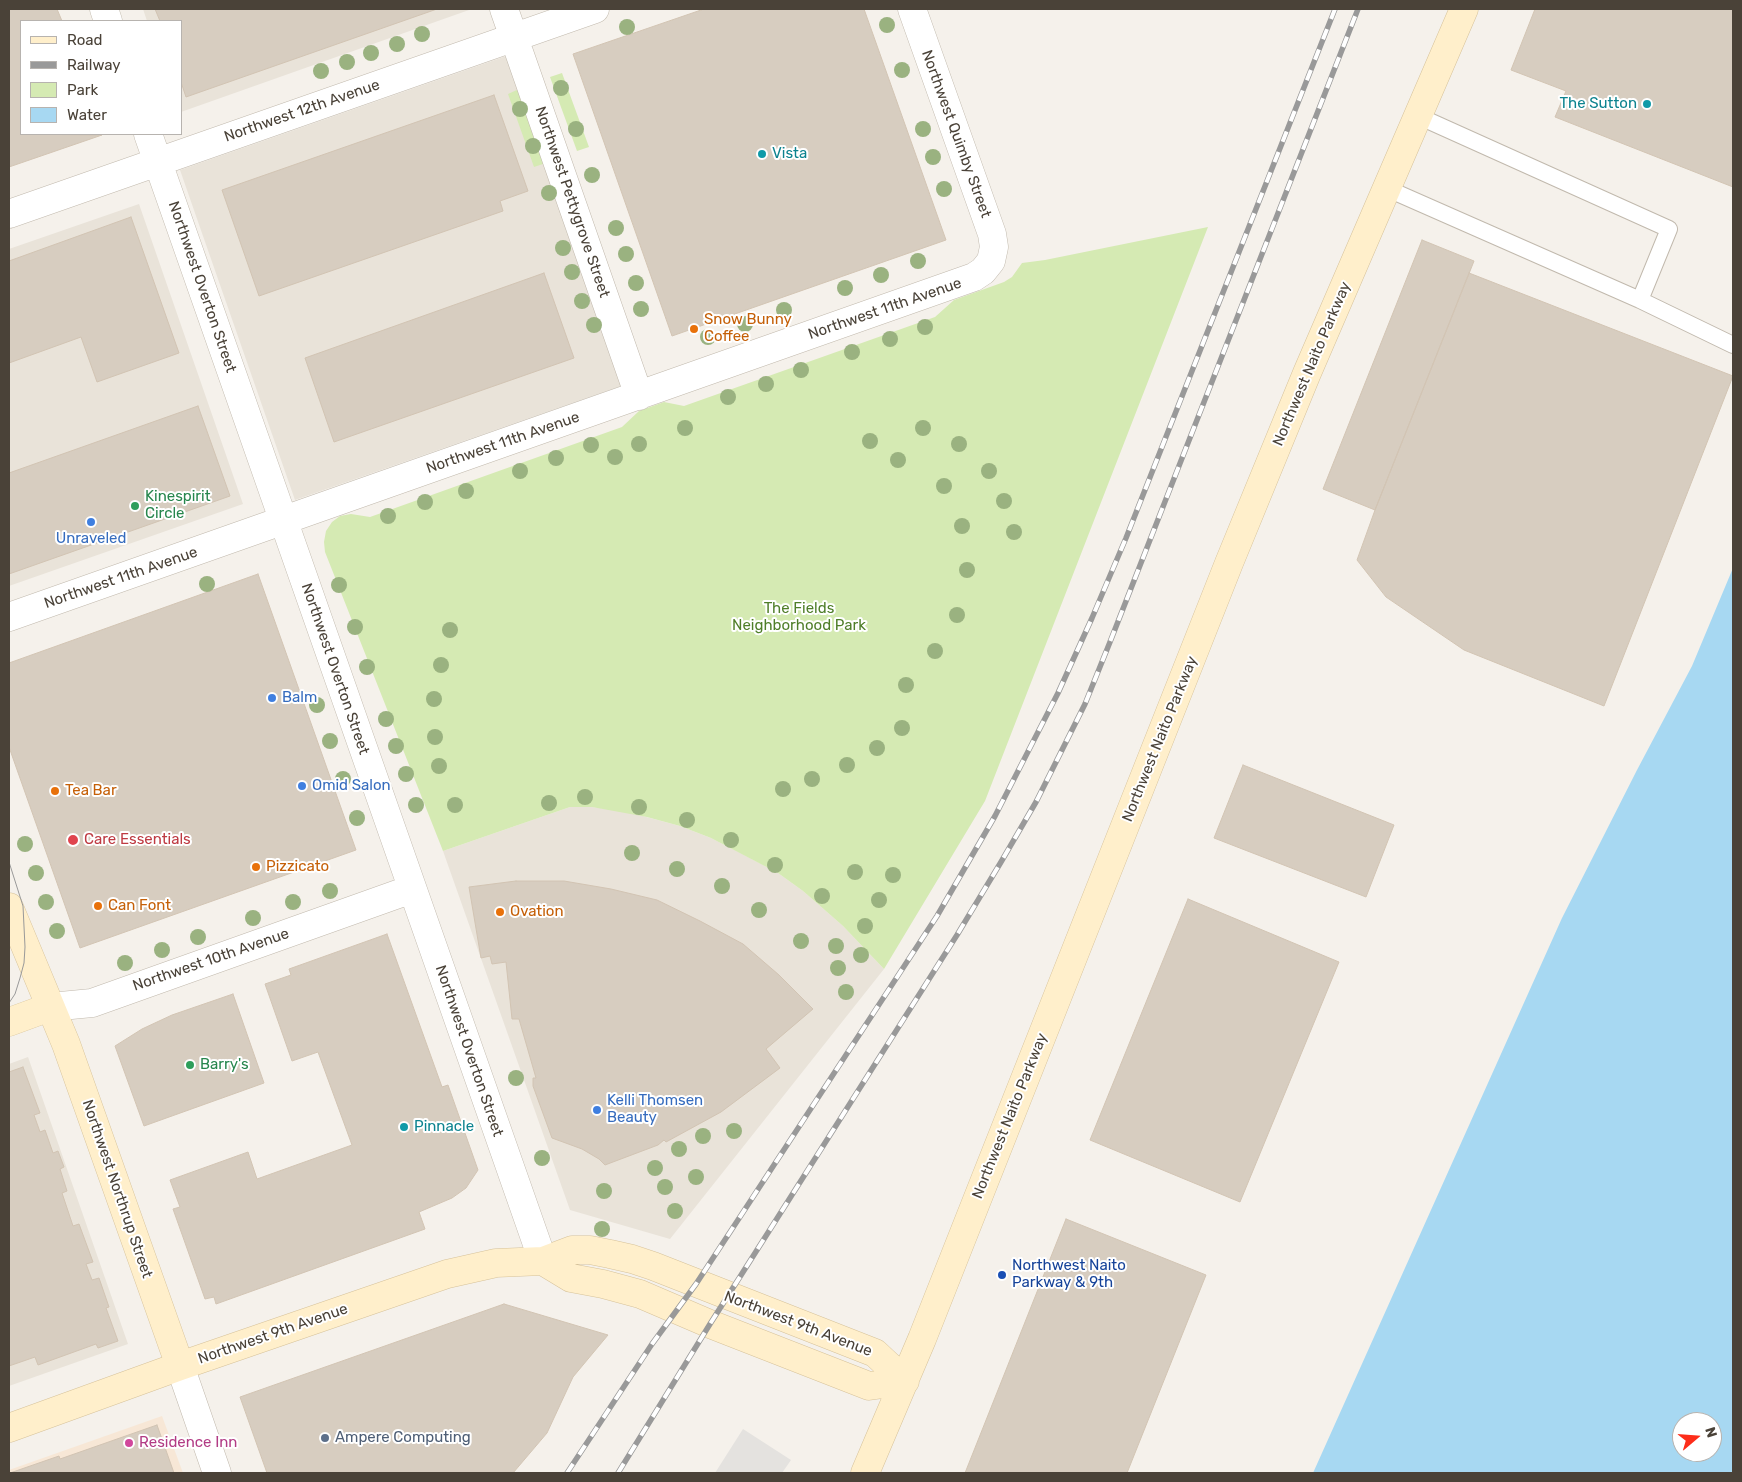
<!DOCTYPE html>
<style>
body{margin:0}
#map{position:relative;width:1742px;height:1482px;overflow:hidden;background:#f5f1eb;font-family:Rubik,sans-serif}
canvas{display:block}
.frame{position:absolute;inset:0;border:10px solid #4a4238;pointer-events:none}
.legend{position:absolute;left:20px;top:20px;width:162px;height:115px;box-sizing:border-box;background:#fff;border:1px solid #b7b3af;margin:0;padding:6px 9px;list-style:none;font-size:15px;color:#4a4238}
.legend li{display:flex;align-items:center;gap:10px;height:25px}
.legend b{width:25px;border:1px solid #b7b3af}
.north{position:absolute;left:1672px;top:1412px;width:50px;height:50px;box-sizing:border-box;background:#fff;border:1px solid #b7b3af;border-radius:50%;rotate:72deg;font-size:14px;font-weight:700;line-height:20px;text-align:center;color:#4a4238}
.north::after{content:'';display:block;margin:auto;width:18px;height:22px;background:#fd2d1a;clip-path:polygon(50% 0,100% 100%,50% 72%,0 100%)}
</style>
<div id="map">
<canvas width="1742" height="1482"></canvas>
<div class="frame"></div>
<ul class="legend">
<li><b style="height:6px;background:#ffefcb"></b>Road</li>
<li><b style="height:6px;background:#999"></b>Railway</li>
<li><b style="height:14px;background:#d5eab3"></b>Park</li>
<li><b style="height:14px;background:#a7d8f2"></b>Water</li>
</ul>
<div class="north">N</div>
</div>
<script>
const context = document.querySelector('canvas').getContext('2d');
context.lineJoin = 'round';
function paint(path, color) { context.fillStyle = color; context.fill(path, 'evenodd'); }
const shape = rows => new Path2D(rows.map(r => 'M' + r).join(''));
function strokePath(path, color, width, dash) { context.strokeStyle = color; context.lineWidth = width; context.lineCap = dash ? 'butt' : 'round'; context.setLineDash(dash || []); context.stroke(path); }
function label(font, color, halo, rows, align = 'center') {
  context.font = font + ' Rubik,sans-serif'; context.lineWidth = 4; context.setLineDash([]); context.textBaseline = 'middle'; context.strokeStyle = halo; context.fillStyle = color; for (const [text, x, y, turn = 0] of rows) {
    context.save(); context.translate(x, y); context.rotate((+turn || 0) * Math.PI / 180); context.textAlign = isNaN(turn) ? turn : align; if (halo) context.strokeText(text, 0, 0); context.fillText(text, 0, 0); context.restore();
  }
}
paint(shape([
 [143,9,468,9,469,10,181,112,181,21,147,21],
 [509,55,624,385,295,500,180,170],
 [139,204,243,504,9,586,9,249],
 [570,807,592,807,624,811,680,826,711,838,748,857,778,873,803,891,843,926,884,969,670,1239,570,1210,443,851],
 [28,1057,128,1344,9,1386,9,1064]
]), '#e9e3d9');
paint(shape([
 [162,1416,183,1473,9,1473,9,1470]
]), '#f7e7d6');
paint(shape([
 [562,73,589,147,577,151,550,77],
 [519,89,546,163,534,167,508,94],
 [1208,227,985,801,884,969,843,926,803,891,778,873,711,838,680,826,647,817,592,807,570,807,443,851,325,552,324,542,326,531,332,522,340,516,351,514,370,517,622,427,639,411,664,402,684,406,935,317,954,300,1004,282,1012,277,1022,263,1045,260]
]), '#d5eab3');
paint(shape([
 [743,1429,791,1460,782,1473,715,1473]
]), '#e4e2df');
paint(shape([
 [1733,568,1733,1473,1313,1473,1562,918,1637,770,1692,666],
 [1682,1422,1712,1422,1712,1452,1682,1452]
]), '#a7d8f2');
const building = shape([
 [9,9,57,9,62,21,21,21,21,134,102,135,9,167,9,9],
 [155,9,437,9,186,97,181,82,181,21,160,21,155,9],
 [704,9,864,9,946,240,672,336,573,54,704,9],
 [1535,9,1733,9,1733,187,1555,117,1566,91,1511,70,1535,9],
 [494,95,528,191,500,201,503,211,259,296,222,190,494,95],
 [131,217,179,353,97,382,81,337,9,363,9,261,131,217],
 [1422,240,1474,261,1375,510,1323,489,1422,240],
 [544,273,574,358,334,442,305,358,544,273],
 [1469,273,1733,376,1604,706,1464,650,1386,597,1357,560,1375,510,1469,273],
 [198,406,230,496,9,574,9,473,198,406],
 [258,574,356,850,80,948,9,747,9,663,258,574],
 [1243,765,1394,825,1366,897,1214,838,1243,765],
 [516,881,564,881,611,889,657,900,700,921,743,944,779,975,813,1009,766,1049,780,1068,721,1112,666,1142,664,1140,658,1145,605,1165,599,1159,582,1149,552,1138,533,1086,533,1078,536,1078,519,1019,512,1019,506,962,492,964,490,956,481,958,469,887,516,881],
 [1188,899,1339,962,1240,1202,1090,1140,1188,899],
 [387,934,442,1087,448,1085,478,1170,466,1188,452,1198,419,1212,425,1229,216,1304,214,1297,205,1299,173,1209,180,1207,170,1180,248,1152,257,1179,352,1145,318,1052,292,1061,265,984,291,975,289,969,387,934],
 [233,994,264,1083,144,1126,115,1046,142,1029,172,1015,233,994],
 [23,1067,40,1113,34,1115,40,1132,45,1130,53,1153,58,1151,64,1167,60,1169,67,1191,62,1193,73,1226,79,1224,93,1262,86,1264,92,1280,99,1278,109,1307,106,1308,118,1341,98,1348,96,1344,38,1365,35,1357,9,1366,9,1072,23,1067],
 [1066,1219,1206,1275,1127,1473,965,1473,1066,1219],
 [504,1304,608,1335,573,1377,547,1433,513,1473,267,1473,240,1397,504,1304],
 [157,1425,174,1473,10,1473,59,1456,60,1459,157,1425]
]);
paint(building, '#d7cdc0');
strokePath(building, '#d2c4b3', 1);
const lane = shape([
 [1388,189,1640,300,1669,229,1418,116],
 [1640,300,1733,345]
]);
const street = shape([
 [104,9,108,21],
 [504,9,639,396],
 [148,134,543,1261],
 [9,214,595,9],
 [9,617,974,277,983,271,991,261,994,247,992,234,912,9],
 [50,1007,92,1003,412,889],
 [180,1366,217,1473]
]);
const secondary = shape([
 [9,907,66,1044,180,1366],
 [9,1022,50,1007],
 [543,1261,571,1278,603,1284,640,1294,710,1324,869,1386,905,1381],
 [9,1428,180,1366,447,1274,496,1263,543,1261,572,1250,590,1250,610,1254,632,1259,653,1266,875,1353,905,1381],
 [865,1473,922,1339,1229,563,1307,373,1464,9]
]);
strokePath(lane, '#c1b9ad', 18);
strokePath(street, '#c1b9ad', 29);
strokePath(secondary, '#d6c29a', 29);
strokePath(lane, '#fff', 16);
strokePath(street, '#fff', 28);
strokePath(secondary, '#ffefcb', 28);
strokePath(shape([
 [9,862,23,906,25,947,24,963,20,978,15,994,9,1003]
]), '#999', 1);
const rail = shape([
 [567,1473,652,1344,696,1284,937,916,995,816,1058,693,1092,618,1126,538,1335,9],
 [618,1473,710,1324,957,935,1001,862,1036,802,1085,704,1110,642,1358,9]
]);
strokePath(rail, '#999', 5.5);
strokePath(rail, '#fff', 4, [11]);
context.fillStyle = '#9ab280';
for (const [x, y] of [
 [887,25],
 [627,27],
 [422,34],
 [397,44],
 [371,53],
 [347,62],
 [902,70],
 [321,71],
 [561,88],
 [520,109],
 [576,129],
 [923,129],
 [533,146],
 [933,157],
 [592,175],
 [944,189],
 [549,193],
 [616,228],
 [563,248],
 [626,254],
 [918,261],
 [572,272],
 [881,275],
 [636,283],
 [845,288],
 [582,301],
 [641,309],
 [784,310],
 [745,324],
 [594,325],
 [925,327],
 [708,337],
 [890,339],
 [852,352],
 [801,370],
 [766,384],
 [728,397],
 [685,428],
 [923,428],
 [870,441],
 [639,444],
 [959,444],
 [591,445],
 [615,457],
 [556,458],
 [898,460],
 [520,471],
 [989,471],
 [944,486],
 [466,491],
 [1004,501],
 [425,502],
 [388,516],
 [962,526],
 [1014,532],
 [967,570],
 [207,584],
 [339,585],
 [957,615],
 [355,627],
 [450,630],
 [935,651],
 [441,665],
 [367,667],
 [906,685],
 [434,699],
 [317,705],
 [386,719],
 [902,728],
 [435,737],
 [330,741],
 [396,746],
 [877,748],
 [847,765],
 [439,766],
 [406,774],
 [343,779],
 [812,779],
 [783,789],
 [585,797],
 [549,803],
 [416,805],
 [455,805],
 [639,807],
 [357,818],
 [687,820],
 [731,840],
 [25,844],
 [632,853],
 [775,865],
 [677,869],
 [855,872],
 [36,873],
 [893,875],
 [722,886],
 [330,891],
 [822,896],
 [879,900],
 [46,902],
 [293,902],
 [759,910],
 [253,918],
 [865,926],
 [57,931],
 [198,937],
 [801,941],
 [836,946],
 [162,950],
 [861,955],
 [125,963],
 [838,968],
 [846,992],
 [516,1078],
 [734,1131],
 [703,1136],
 [679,1149],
 [542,1158],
 [655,1168],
 [696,1177],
 [665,1187],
 [604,1191],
 [675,1211],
 [602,1229]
]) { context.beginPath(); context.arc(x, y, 8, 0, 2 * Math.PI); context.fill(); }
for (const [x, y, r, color] of [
 [1647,104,5,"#0f9aa8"],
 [762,154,5,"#0f9aa8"],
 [694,329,5,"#e8710a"],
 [135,506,5,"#2e9e5b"],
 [91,522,5,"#3f7fe0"],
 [272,698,5,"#3f7fe0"],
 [302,786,5,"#3f7fe0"],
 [55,791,5,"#e8710a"],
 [73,840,6,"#e0444e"],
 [256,867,5,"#e8710a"],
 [98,906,5,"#e8710a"],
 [500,912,5,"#e8710a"],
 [190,1065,5,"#2e9e5b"],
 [597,1110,5,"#3f7fe0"],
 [404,1127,5,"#0f9aa8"],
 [1002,1275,5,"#1a4fb4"],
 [325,1438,5,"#5c6f8a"],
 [129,1443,5,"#d1479c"]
]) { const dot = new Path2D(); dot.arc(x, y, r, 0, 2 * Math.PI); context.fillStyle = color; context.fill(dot); strokePath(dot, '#fff', 2); }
label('15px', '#0d838f', '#fff', [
 ["The Sutton",1637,104,"right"],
 ["Vista",772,154],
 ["Pinnacle",414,1127]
], 'left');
label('15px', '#4a4238', '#fff', [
 ["Northwest 12th Avenue",302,111,-19],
 ["Northwest Quimby Street",956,134,70],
 ["Northwest Pettygrove Street",572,202,71],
 ["Northwest Overton Street",202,287,71],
 ["Northwest 11th Avenue",885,309,-19],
 ["Northwest Naito Parkway",1312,364,-67],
 ["Northwest 11th Avenue",503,443,-19],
 ["Northwest 11th Avenue",121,578,-19],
 ["Northwest Overton Street",335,669,71],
 ["Northwest Naito Parkway",1160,739,-68],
 ["Northwest 10th Avenue",211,960,-19],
 ["Northwest Overton Street",469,1051,71],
 ["Northwest Naito Parkway",1010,1116,-68],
 ["Northwest Northrup Street",117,1189,71],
 ["Northwest 9th Avenue",798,1324,21],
 ["Northwest 9th Avenue",273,1334,-19]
]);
label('15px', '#c56008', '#fff', [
 ["Snow Bunny",704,320],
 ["Coffee",704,337],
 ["Tea Bar",65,791],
 ["Pizzicato",266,867],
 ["Can Font",108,906],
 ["Ovation",510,912]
], 'left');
label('15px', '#27864d', '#fff', [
 ["Kinespirit",145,497],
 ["Circle",145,514],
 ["Barry's",200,1065]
], 'left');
label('15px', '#366cbe', '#fff', [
 ["Unraveled",91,539,"center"],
 ["Balm",282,698],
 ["Omid Salon",312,786],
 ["Kelli Thomsen",607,1101],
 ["Beauty",607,1118]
], 'left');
label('15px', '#4f7e29', '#fff', [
 ["The Fields",799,609],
 ["Neighborhood Park",799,626]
]);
label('15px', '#be3a42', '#fff', [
 ["Care Essentials",84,840]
], 'left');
label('15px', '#164399', '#fff', [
 ["Northwest Naito",1012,1266],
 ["Parkway & 9th",1012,1283]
], 'left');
label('15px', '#4e5e75', '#fff', [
 ["Ampere Computing",335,1438]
], 'left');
label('15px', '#b23c85', '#fff', [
 ["Residence Inn",139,1443]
], 'left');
</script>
